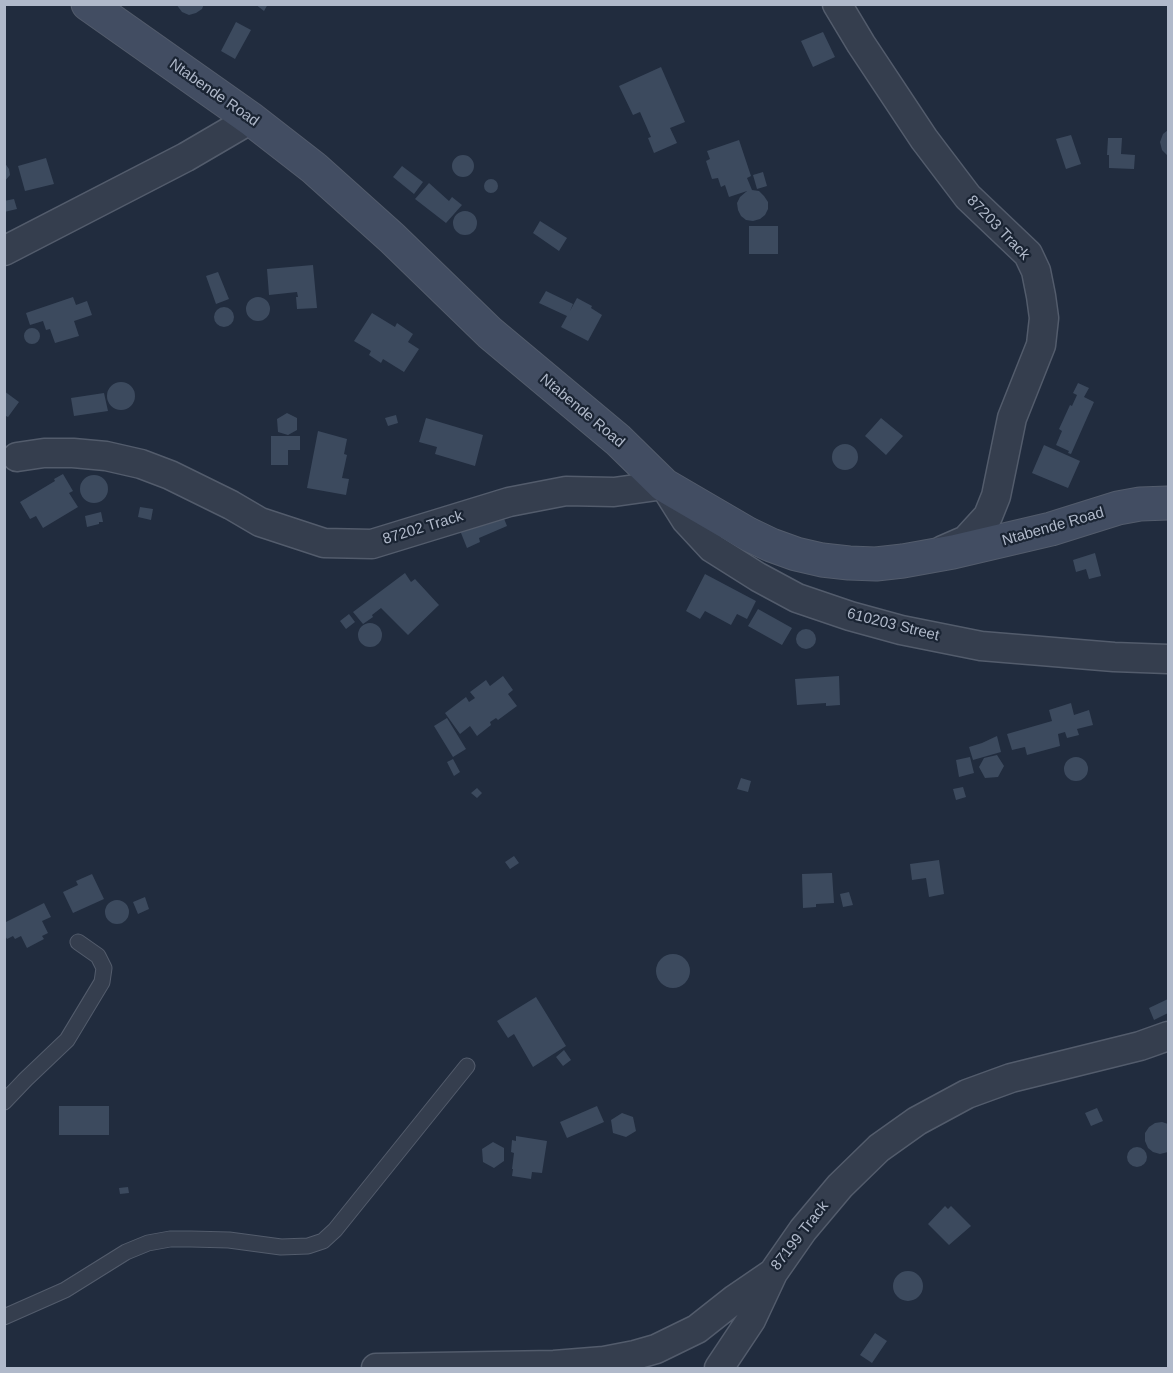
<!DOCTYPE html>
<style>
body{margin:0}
#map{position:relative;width:1173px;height:1373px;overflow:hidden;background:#212c3e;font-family:Helvetica,sans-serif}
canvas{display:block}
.frame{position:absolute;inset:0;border:6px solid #b0b9ca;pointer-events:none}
</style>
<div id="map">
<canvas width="1173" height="1373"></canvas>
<div class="frame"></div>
</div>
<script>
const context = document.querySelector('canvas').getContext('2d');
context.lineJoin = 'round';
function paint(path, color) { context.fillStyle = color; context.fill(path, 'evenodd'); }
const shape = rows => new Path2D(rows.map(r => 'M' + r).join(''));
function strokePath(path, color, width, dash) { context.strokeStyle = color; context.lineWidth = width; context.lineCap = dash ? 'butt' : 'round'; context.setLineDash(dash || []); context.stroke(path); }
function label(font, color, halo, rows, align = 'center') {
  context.font = font + ' Helvetica,sans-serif'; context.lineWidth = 4.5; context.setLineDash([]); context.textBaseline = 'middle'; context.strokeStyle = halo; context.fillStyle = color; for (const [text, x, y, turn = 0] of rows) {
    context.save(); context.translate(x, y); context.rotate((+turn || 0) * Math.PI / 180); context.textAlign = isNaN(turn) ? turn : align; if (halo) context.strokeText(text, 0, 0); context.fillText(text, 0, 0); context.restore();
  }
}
paint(shape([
 [176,4,204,4,202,9,196,13,189,15,182,12],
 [255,4,268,4,264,11],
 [236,22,251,30,235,59,221,51],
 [823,32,835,57,813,67,801,41],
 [661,67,685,122,670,128,677,143,654,153,648,138,651,137,640,112,633,115,619,86],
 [1168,130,1168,156,1162,150,1160,142,1163,134],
 [1071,135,1081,164,1066,169,1056,139],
 [1108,138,1122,138,1121,154,1135,155,1134,169,1109,168,1109,155,1107,155],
 [739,140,751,176,747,178,752,190,759,191,764,196,768,202,768,209,765,215,760,219,753,221,746,220,741,216,738,210,737,203,740,197,747,191,729,197,725,185,721,187,718,178,712,179,706,161,710,159,707,151],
 '452 166a11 11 0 1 1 22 0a11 11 0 1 1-22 0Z',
 [46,158,54,184,25,191,18,166],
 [4,162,9,169,10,175,4,182],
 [402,166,423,182,414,194,393,177],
 [763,172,767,186,757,189,753,175],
 '484 186a7 7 0 1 1 14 0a7 7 0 1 1-14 0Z',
 [429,183,449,201,452,197,462,205,446,223,415,199],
 [14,199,17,209,4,212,4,201],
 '453 223a12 12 0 1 1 24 0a12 12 0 1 1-24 0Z',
 [540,221,567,238,559,251,533,233],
 [749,226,778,226,778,254,749,254],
 [313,265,317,308,297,309,296,297,298,297,297,292,269,295,267,269],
 [218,272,229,299,216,304,206,276],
 [546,291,573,304,570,311,577,298,592,306,591,308,602,315,588,341,561,327,567,316,539,303],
 '246 309a12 12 0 1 1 24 0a12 12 0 1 1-24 0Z',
 [73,297,76,305,87,301,92,315,74,321,79,336,55,343,50,329,46,330,43,321,30,325,26,313],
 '214 317a10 10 0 1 1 20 0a10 10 0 1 1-20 0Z',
 [372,313,395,327,397,323,413,334,408,342,419,349,404,372,383,359,381,363,369,355,371,351,354,341],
 '24 336a8 8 0 1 1 16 0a8 8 0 1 1-16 0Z',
 '107 396a14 14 0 1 1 28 0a14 14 0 1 1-28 0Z',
 [1078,383,1089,388,1084,397,1094,402,1071,454,1068,453,1069,451,1056,445,1062,431,1059,429,1070,405,1072,406,1077,395,1073,393],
 [4,391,19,402,8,417,4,415],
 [104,393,108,411,74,416,71,398],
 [287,413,297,418,297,430,288,435,278,432,277,419],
 [396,415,398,423,388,426,385,418],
 [426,418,483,435,475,466,435,454,437,447,419,442],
 [881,418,903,436,886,455,865,436],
 [318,431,347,439,344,454,347,455,342,478,349,479,346,495,307,488],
 [271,436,300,436,300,450,288,450,288,465,271,465],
 '832 457a13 13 0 1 1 26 0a13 13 0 1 1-26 0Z',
 [1044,445,1080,461,1068,488,1032,473],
 [63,474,73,491,69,493,78,507,43,528,36,516,30,519,20,502,55,481,54,479],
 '80 489a14 14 0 1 1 28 0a14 14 0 1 1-28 0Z',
 [140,507,153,509,151,520,138,517],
 [501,511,507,526,479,538,480,542,467,548,459,528],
 [101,512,103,522,99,522,99,524,87,527,85,516],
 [1095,553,1101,576,1089,579,1086,569,1076,572,1073,560],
 [405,573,411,582,415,579,439,605,408,635,381,608,372,615,373,617,363,624,353,612],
 [705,574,756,601,747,619,737,614,731,625,705,611,700,619,686,611],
 [758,609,792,628,782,645,748,626],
 [349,614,355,622,346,629,340,621],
 '358 635a12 12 0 1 1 24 0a12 12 0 1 1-24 0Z',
 '796 639a10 10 0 1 1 20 0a10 10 0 1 1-20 0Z',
 [503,676,513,690,508,694,517,706,498,720,496,718,490,722,491,725,477,736,470,726,460,734,445,713,466,697,469,702,475,698,470,692,486,680,490,686],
 [839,676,840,705,826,706,826,703,797,705,795,679],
 [1071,703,1074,715,1089,710,1093,725,1077,729,1079,735,1067,738,1065,732,1058,734,1060,746,1027,755,1025,747,1012,750,1007,734,1052,721,1049,710],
 [447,718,466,749,453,757,434,726],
 [997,736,1001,752,973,760,969,747,982,743],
 [997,755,1004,766,998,777,985,778,979,767,984,758],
 '1064 769a12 12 0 1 1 24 0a12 12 0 1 1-24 0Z',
 [970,757,974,773,959,777,956,760],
 [453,759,460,772,454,776,447,762],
 [741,778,751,781,748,792,737,789],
 [963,787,966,797,956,800,953,789],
 [477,788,482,793,477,798,471,793],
 [514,856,519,863,510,869,505,862],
 [939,860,944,894,929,897,926,878,912,880,910,864],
 [832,873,834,903,816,904,816,907,803,908,802,874],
 [92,874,104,899,73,913,63,892,78,885,76,881],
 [849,892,853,905,843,907,840,894],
 [145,897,149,909,138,914,133,902],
 '105 912a12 12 0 1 1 24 0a12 12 0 1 1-24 0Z',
 [44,903,51,917,42,921,48,933,42,936,44,939,27,948,21,936,15,939,13,936,7,939,4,934,4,923],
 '656 971a17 17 0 1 1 34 0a17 17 0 1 1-34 0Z',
 [536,997,566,1046,533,1067,514,1034,508,1038,497,1021],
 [1168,999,1168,1013,1154,1020,1149,1008],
 [564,1050,571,1060,563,1066,556,1057],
 [59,1106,109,1106,109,1135,59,1135],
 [597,1106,604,1122,567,1138,560,1122],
 [1097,1108,1103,1121,1091,1126,1085,1113],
 [622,1113,633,1117,636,1131,626,1137,613,1133,611,1120],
 [1162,1122,1168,1124,1168,1152,1160,1154,1153,1152,1148,1148,1145,1141,1145,1133,1149,1127,1155,1123],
 [516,1136,547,1141,542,1173,532,1172,531,1179,512,1176,513,1169,512,1169,514,1153,511,1152,512,1140,516,1141],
 [493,1142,504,1148,504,1161,494,1168,483,1162,482,1149],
 '1127 1157a10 10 0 1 1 20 0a10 10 0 1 1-20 0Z',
 [128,1187,129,1193,120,1194,119,1188],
 [945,1206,948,1209,951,1206,971,1226,949,1245,928,1224],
 '893 1286a15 15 0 1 1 30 0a15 15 0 1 1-30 0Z',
 [875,1333,887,1341,872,1363,860,1355]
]), '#3c4a5e');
const lane = shape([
 [4,1102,26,1079,67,1040,102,982,104,968,98,956,78,942],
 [4,1317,65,1290,126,1252,148,1243,170,1239,191,1239,229,1240,281,1247,308,1246,323,1241,335,1230,467,1066]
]);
const street = shape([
 [837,4,861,44,924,139,968,197,1028,254,1036,271,1041,296,1044,318,1041,345,1012,418,996,496,988,516,966,540,943,550],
 [4,251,186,157,251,119],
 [17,457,44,453,73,453,106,456,141,464,170,475,231,505,260,522,324,543,372,544,509,502,566,491,614,492,664,485,686,520,712,548,758,577,797,598,850,616,901,630,981,646,1114,657,1168,659],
 [376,1368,554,1365,604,1361,635,1355,656,1349,697,1329,735,1299,773,1273,803,1230,840,1186,879,1148,917,1121,967,1094,1011,1078,1140,1046,1168,1036],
 [719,1368,751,1320,773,1273]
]);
const secondary = shape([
 [88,4,251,119,314,168,392,238,490,333,618,440,664,485,748,534,771,545,796,554,822,560,849,563,876,564,903,561,953,552,1051,529,1118,508,1140,504,1168,503]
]);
strokePath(lane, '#535c6c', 17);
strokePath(street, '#535c6c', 31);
strokePath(secondary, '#535c6c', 35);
strokePath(lane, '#353e4e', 15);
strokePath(street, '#353e4e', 28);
strokePath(secondary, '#424d62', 33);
label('15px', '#b0b9ca', '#1a2433', [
 ["Ntabende Road",214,93,35],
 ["87203 Track",998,228,46],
 ["Ntabende Road",582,411,40],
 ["Ntabende Road",1053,527,-16],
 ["87202 Track",423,528,-17],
 ["610203 Street",893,625,14],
 ["87199 Track",800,1236,-52]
]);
</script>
